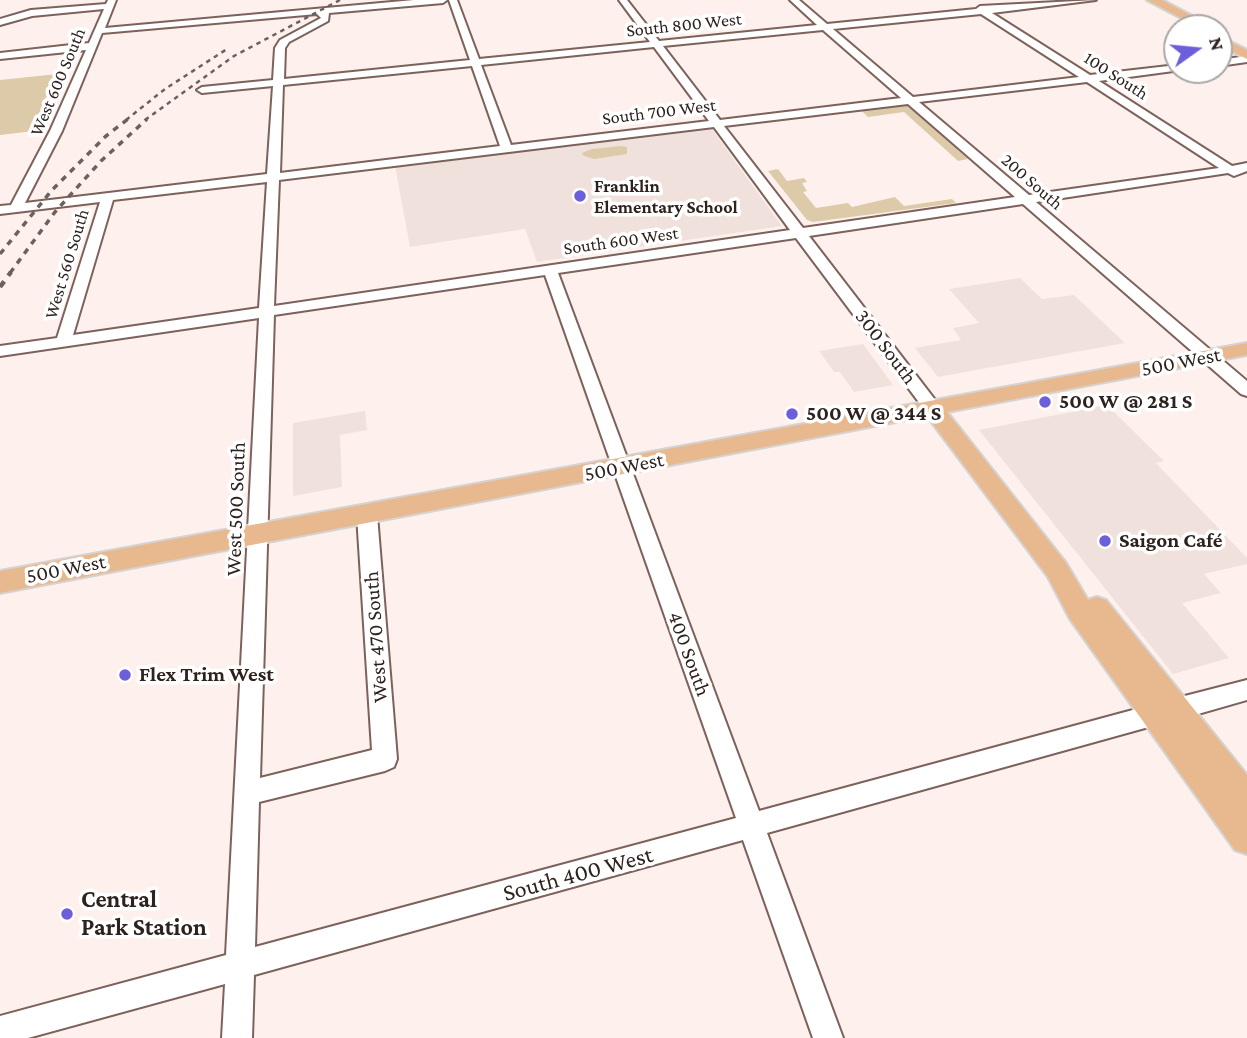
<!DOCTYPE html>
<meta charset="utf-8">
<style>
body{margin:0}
#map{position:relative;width:1247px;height:1038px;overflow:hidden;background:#fef1ed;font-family:"Crimson Pro",serif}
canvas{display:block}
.north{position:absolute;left:1163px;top:14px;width:70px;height:70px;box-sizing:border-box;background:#fff;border:2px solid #aba7a5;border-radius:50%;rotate:75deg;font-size:19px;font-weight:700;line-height:28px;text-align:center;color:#2e221f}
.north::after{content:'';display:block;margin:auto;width:24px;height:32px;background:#6d5fd9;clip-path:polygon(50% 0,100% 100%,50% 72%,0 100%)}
</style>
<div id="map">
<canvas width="1247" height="1038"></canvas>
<div class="north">N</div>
</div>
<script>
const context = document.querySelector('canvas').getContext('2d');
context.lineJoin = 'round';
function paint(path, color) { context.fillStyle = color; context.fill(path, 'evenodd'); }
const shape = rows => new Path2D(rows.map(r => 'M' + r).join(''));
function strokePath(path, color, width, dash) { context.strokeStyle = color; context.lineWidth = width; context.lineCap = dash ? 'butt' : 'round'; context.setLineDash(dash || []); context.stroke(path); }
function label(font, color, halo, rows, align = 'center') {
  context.font = font + ' "Crimson Pro",serif'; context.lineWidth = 7; context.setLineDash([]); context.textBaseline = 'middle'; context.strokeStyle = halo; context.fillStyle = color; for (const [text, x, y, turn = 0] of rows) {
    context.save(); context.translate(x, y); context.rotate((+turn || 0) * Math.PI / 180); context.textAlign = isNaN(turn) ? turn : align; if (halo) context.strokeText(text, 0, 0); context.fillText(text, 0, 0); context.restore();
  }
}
paint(shape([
 [711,128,782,226,537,262,525,229,410,247,395,166],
 [1020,278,1042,299,1074,295,1125,343,938,377,915,348,961,340,953,328,979,323,949,289],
 [863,344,893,385,854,392,840,372,834,372,819,351],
 [1107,405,1164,461,1156,463,1247,558,1247,564,1204,574,1221,593,1182,603,1229,658,1173,674,979,430],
 [365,411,367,430,340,435,342,487,293,496,293,423]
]), '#f1e1dc');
paint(shape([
 [67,73,42,130,0,135,0,80],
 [900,105,909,106,968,159,958,161,904,112,868,117,861,110],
 [621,146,627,147,627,154,594,159,584,156,582,153,592,149],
 [778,169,787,181,804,178,807,182,802,183,807,191,803,192,816,208,848,203,852,207,895,197,904,206,952,199,956,203,813,222,807,220,768,171]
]), '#ddcaa9');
const minor = shape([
 [108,0,116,0,105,28,414,0,447,0,443,3,329,13,328,21,289,42,285,48,284,79,470,60,449,0,457,0,479,59,650,42,619,0,627,0,659,41,817,25,790,0,799,0,827,24,976,9,980,6,1096,0,992,13,1090,75,1177,65,1177,70,1181,70,1099,81,1232,166,1247,163,1247,171,1234,176,1228,173,1036,202,1247,381,1247,396,1241,394,1023,204,809,236,939,405,942,409,933,415,927,413,796,238,558,273,759,811,1155,704,1163,707,1167,715,1163,723,767,833,843,1038,813,1038,743,840,254,975,252,1038,222,1038,225,984,28,1038,0,1038,0,1016,226,955,259,318,0,356,0,346,57,338,100,202,0,214,0,206,11,205,50,131,86,50,0,59,0,53,89,43,104,9,32,16,0,25,0,19,31,10,106,4,108,0],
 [317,14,321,18,280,40,275,48,273,80,202,87,197,90,202,93,273,86,267,174,25,203,62,131,102,33,317,14],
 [981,14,1079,77,913,97,833,29,981,14],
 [823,30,901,98,720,120,663,46,823,30],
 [654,47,709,121,511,145,481,65,654,47],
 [472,66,500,146,280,173,283,85,472,66],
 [1087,82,1219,168,1029,195,919,102,1087,82],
 [908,104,1015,197,803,228,724,126,908,104],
 [714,127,790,230,274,306,279,180,714,127],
 [267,182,259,308,73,335,113,200,267,182],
 [545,275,736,818,255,947,259,802,385,771,394,767,397,759,377,515,374,510,367,508,360,510,357,515,372,750,260,778,274,315,545,275],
 [1247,56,1247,62,1219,66,1219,60,1247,56],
 [1247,680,1247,700,1177,720,1169,717,1165,709,1169,701,1177,698,1247,680]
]);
const major = shape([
 [1147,0,1162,0,1215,28,1200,28,1147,0],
 [1219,36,1247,50,1247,59,1219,45,1219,36],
 [1247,343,1247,355,947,412,1066,563,1088,600,1097,597,1106,600,1247,775,1247,854,1235,850,1070,619,1048,577,927,416,0,593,0,571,1247,343]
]);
strokePath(minor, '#7d625b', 4);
strokePath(major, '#d5d3d2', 4);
paint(minor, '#fff');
paint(major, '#e8b88e');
strokePath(shape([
 [126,120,165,89,227,49],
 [145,120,234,56,340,0]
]), '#6d615e', 2.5, [4.5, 4.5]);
strokePath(shape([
 [0,254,52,190,106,136,128,119],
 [10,273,55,212,101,161,147,119]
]), '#6d615e', 3.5, [6, 6]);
strokePath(shape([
 [0,287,11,272]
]), '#6d615e', 4.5, [7, 7]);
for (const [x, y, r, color] of [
 [580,196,7,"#6d5fd9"],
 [1045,402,7,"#6d5fd9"],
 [792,414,7,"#6d5fd9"],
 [1105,541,7,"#6d5fd9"],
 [125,675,7,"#6d5fd9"],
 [67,914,7,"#6d5fd9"]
]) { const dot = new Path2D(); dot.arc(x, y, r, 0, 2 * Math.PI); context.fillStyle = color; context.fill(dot); strokePath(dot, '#fff', 2.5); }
label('18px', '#2e221f', '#fff', [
 ["South 800 West",684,25,-6],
 ["100 South",1116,76,33],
 ["West 600 South",58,82,-67],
 ["South 700 West",659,112,-7],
 ["200 South",1032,182,41],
 ["South 600 West",621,241,-8],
 ["West 560 South",67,264,-73]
]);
label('bold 18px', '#2e221f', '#fff', [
 ["Franklin",594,186],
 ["Elementary School",594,207]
], 'left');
label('21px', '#2e221f', '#fff', [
 ["300 South",886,347,53],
 ["500 West",1181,362,-11],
 ["500 West",624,467,-11],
 ["West 500 South",236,509,-88],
 ["500 West",66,569,-11],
 ["West 470 South",376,637,-94],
 ["400 South",689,654,70]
]);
label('bold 21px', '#2e221f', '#fff', [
 ["500 W @ 281 S",1059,402],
 ["500 W @ 344 S",806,414],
 ["Saigon Café",1119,541],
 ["Flex Trim West",139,675]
], 'left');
label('24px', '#2e221f', '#fff', [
 ["South 400 West",578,874,-15]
]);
label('bold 24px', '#2e221f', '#fff', [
 ["Central",81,900],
 ["Park Station",81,928]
], 'left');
</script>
